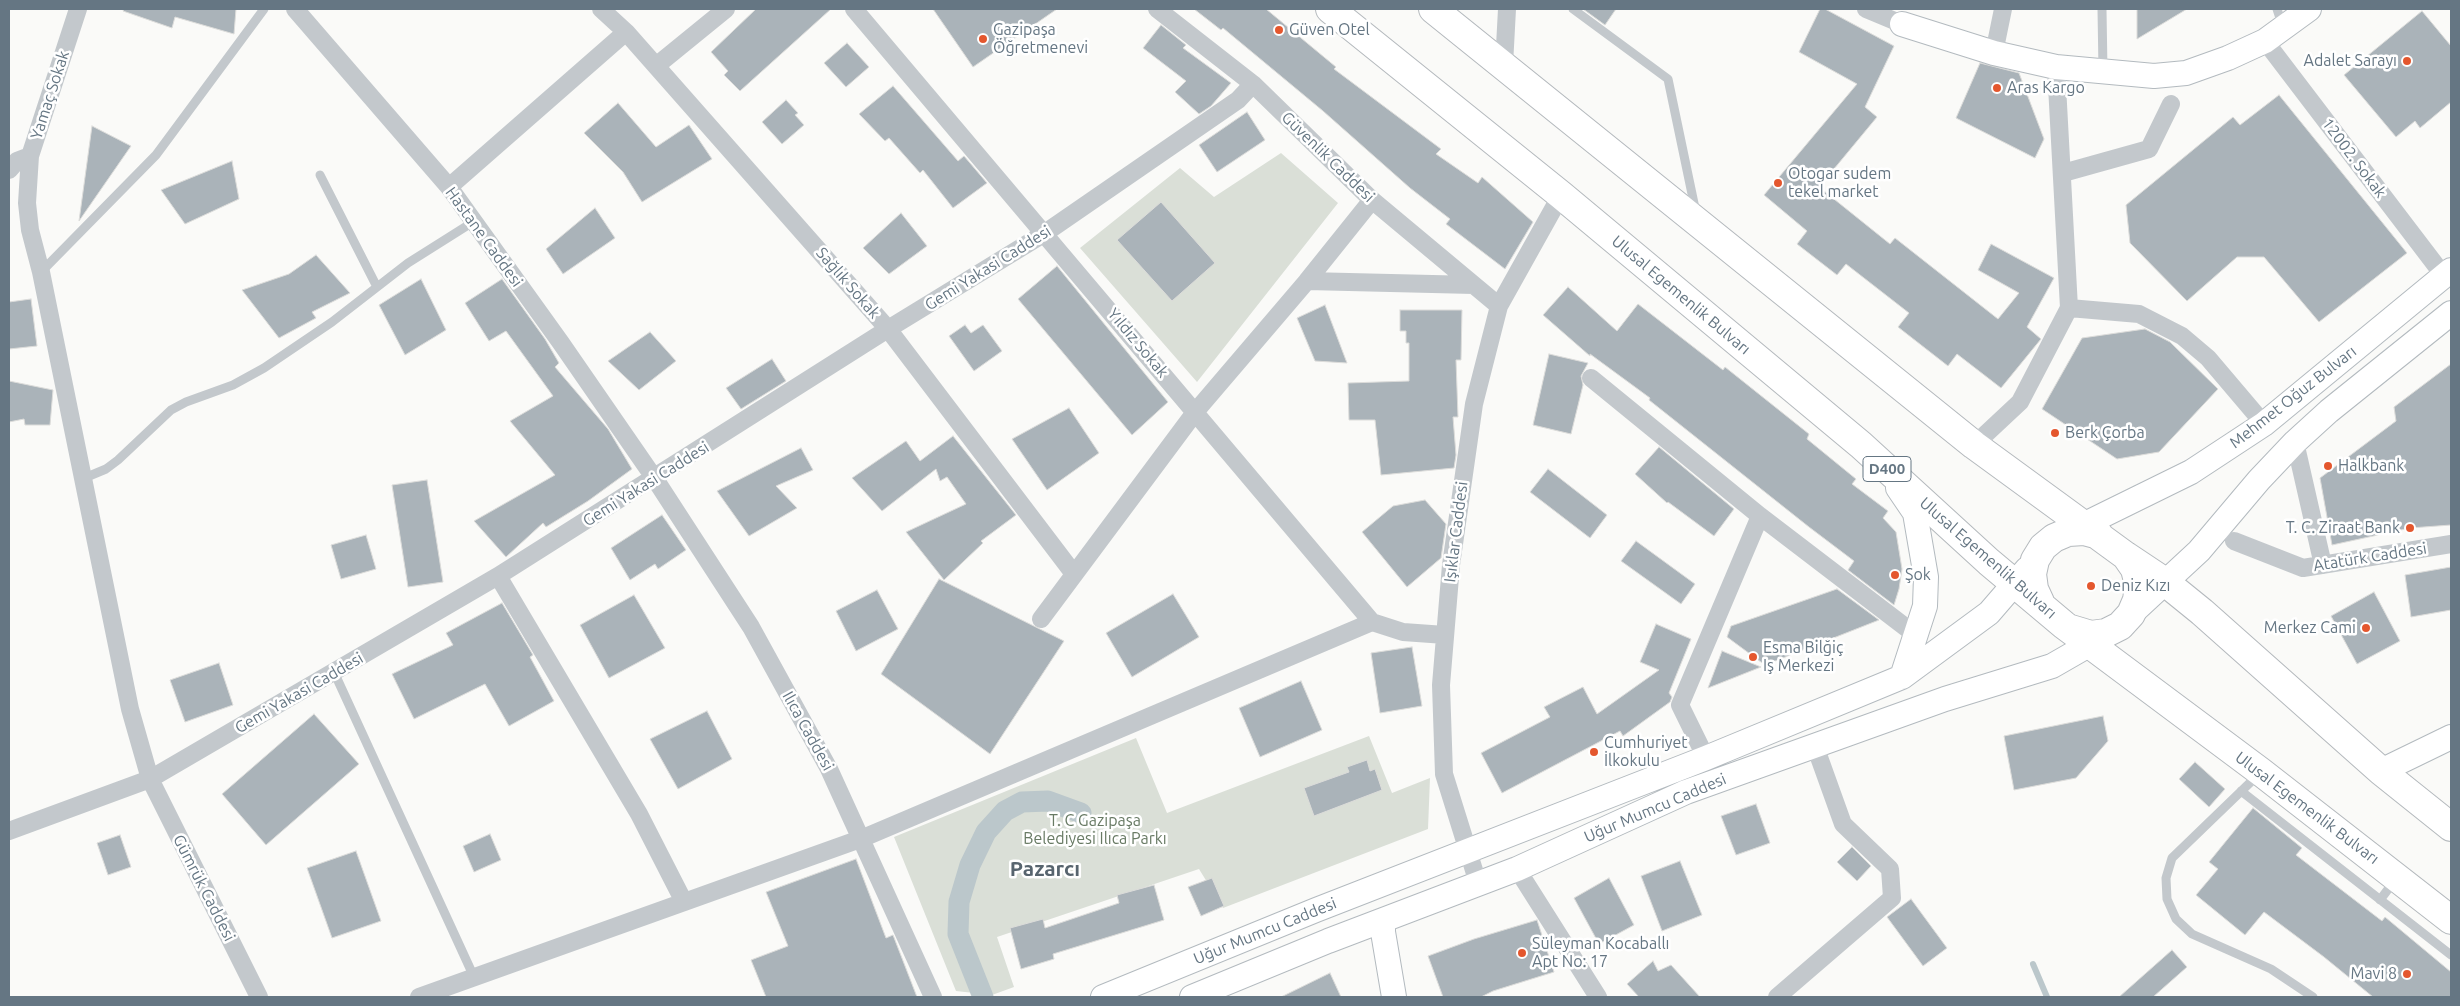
<!DOCTYPE html>
<meta charset="utf-8">
<style>
body{margin:0}
#map{position:relative;width:2460px;height:1006px;overflow:hidden;background:#fafaf8;font-family:Ubuntu,sans-serif}
canvas{display:block}
.frame{position:absolute;inset:0;border:10px solid #657683;pointer-events:none}
</style>
<div id="map">
<canvas width="2460" height="1006"></canvas>
<div class="frame"></div>
</div>
<script>
const context = document.querySelector('canvas').getContext('2d');
context.lineJoin = 'round';
function paint(path, color) { context.fillStyle = color; context.fill(path, 'evenodd'); }
const shape = rows => new Path2D(rows.map(r => 'M' + r).join(''));
function strokePath(path, color, width, dash) { context.strokeStyle = color; context.lineWidth = width; context.lineCap = dash ? 'butt' : 'round'; context.setLineDash(dash || []); context.stroke(path); }
function label(font, color, halo, rows, align = 'center') {
  context.font = font + ' Ubuntu,sans-serif'; context.lineWidth = 5; context.setLineDash([]); context.textBaseline = 'middle'; context.strokeStyle = halo; context.fillStyle = color; for (const [text, x, y, turn = 0] of rows) {
    context.save(); context.translate(x, y); context.rotate((+turn || 0) * Math.PI / 180); context.textAlign = isNaN(turn) ? turn : align; if (halo) context.strokeText(text, 0, 0); context.fillText(text, 0, 0); context.restore();
  }
}
paint(shape([
 [1281,153,1338,203,1197,382,1080,248,1180,168,1214,197],
 [1369,736,1392,793,1430,778,1428,829,1223,908,1199,869,997,937,1014,987,992,995,956,991,894,837,1136,738,1167,813]
]), '#dadfd7');
strokePath(shape([
 [2033,964,2047,997]
]), '#bbc7cb', 6);
strokePath(shape([
 [983,997,958,934,959,902,970,865,986,832,1005,811,1022,802,1048,801,1081,813]
]), '#bbc7cb', 21);
const building = shape([
 [124,9,236,9,234,34,175,17,172,28,123,11,124,9],
 [756,9,831,9,740,91,724,75,728,71,711,52,756,9],
 [933,9,1057,9,973,67,933,9],
 [1194,9,1266,9,1336,67,1334,69,1441,149,1436,154,1478,183,1482,177,1533,222,1505,269,1446,224,1450,219,1410,188,1323,111,1223,28,1221,30,1194,9],
 [1583,9,1616,9,1605,25,1583,9],
 [1820,9,1825,9,1894,46,1865,107,1877,117,1819,187,1890,244,1895,238,1998,319,2019,293,1978,270,1991,244,2054,278,2027,327,2041,339,2001,388,1957,354,1948,366,1898,327,1909,313,1846,264,1837,275,1797,244,1807,231,1764,195,1857,84,1799,52,1820,9],
 [2137,9,2187,9,2137,39,2137,9],
 [2422,11,2451,46,2451,102,2420,128,2415,121,2396,137,2344,75,2422,11],
 [1161,25,1186,45,1183,48,1231,83,1211,106,1199,114,1175,92,1186,81,1143,48,1161,25],
 [847,43,869,67,846,87,824,63,847,43],
 [1980,63,2019,73,2044,139,2035,158,1956,118,1980,63],
 [893,86,958,161,964,156,987,183,953,208,923,170,920,173,889,138,885,141,859,114,893,86],
 [2279,95,2407,253,2319,322,2264,257,2237,257,2187,301,2130,243,2126,205,2233,117,2240,125,2279,95],
 [786,100,798,113,795,115,804,125,782,144,762,122,786,100],
 [618,103,656,147,689,125,712,159,642,202,623,172,584,133,618,103],
 [1247,112,1265,140,1217,172,1199,145,1247,112],
 [92,126,131,146,79,221,92,126],
 [232,161,239,199,185,224,161,190,232,161],
 [1161,202,1215,263,1172,301,1117,240,1161,202],
 [595,208,615,238,563,274,546,249,595,208],
 [901,213,927,246,889,274,863,248,901,213],
 [316,255,350,293,312,312,316,318,279,338,242,290,289,274,316,255],
 [1057,266,1168,402,1132,435,1018,299,1057,266],
 [421,279,446,330,405,355,379,305,421,279],
 [502,279,545,339,559,363,555,367,608,429,632,469,588,501,546,527,543,523,506,557,474,521,555,475,510,421,553,396,506,331,489,341,465,303,502,279],
 [1568,287,1617,331,1638,304,1723,370,1725,367,1809,434,1807,439,1856,479,1852,484,1888,511,1883,518,1896,532,1902,569,1899,589,1894,605,1848,570,1854,561,1809,527,1649,400,1650,398,1590,354,1590,356,1543,315,1568,287],
 [31,299,37,346,9,349,9,302,31,299],
 [1325,305,1347,363,1315,361,1297,318,1325,305],
 [1400,310,1462,310,1461,360,1456,360,1458,417,1453,417,1456,455,1454,468,1381,475,1375,420,1349,420,1348,383,1409,381,1409,343,1406,343,1406,331,1400,331,1400,310],
 [965,325,971,333,983,325,1002,351,974,371,949,336,965,325],
 [2145,329,2170,342,2218,389,2159,452,2117,459,2042,409,2082,338,2145,329],
 [650,332,676,361,639,390,608,361,650,332],
 [1549,354,1588,363,1581,376,1583,385,1571,434,1533,425,1549,354],
 [772,359,786,381,741,409,726,388,772,359],
 [2451,364,2451,525,2410,528,2332,545,2320,478,2396,421,2394,407,2451,364],
 [9,381,53,390,50,425,25,425,24,419,9,422,9,381],
 [1069,408,1099,453,1047,490,1012,439,1069,408],
 [953,436,1016,515,981,541,983,543,944,580,906,532,966,504,947,477,940,481,936,469,882,511,852,478,906,441,920,461,953,436],
 [1659,447,1734,509,1714,536,1668,502,1667,503,1635,474,1659,447],
 [801,448,813,470,776,486,797,508,749,536,717,491,801,448],
 [1548,469,1607,515,1590,538,1530,492,1548,469],
 [427,480,443,582,408,587,392,485,427,480],
 [1425,500,1446,524,1441,558,1407,587,1362,532,1393,506,1425,500],
 [662,515,686,550,658,569,655,564,630,580,611,548,662,515],
 [366,535,376,569,341,579,331,545,366,535],
 [1636,541,1695,584,1681,604,1621,561,1636,541],
 [2451,567,2451,610,2411,617,2405,575,2451,567],
 [939,579,1064,641,990,754,881,674,939,579],
 [1837,589,1879,620,1765,665,1727,637,1731,626,1837,589],
 [877,590,898,629,856,651,836,611,877,590],
 [2374,592,2400,641,2357,664,2331,616,2374,592],
 [1173,594,1199,637,1132,677,1106,633,1173,594],
 [634,595,665,648,609,678,580,625,634,595],
 [502,603,533,655,530,657,554,701,509,726,485,684,414,719,392,674,453,645,446,633,502,603],
 [1656,624,1691,639,1669,693,1672,697,1670,702,1623,736,1620,731,1502,793,1481,753,1550,717,1544,707,1583,687,1597,714,1659,670,1640,662,1656,624],
 [1412,647,1422,706,1380,713,1371,653,1412,647],
 [1722,651,1761,667,1708,688,1722,651],
 [219,663,233,705,185,722,170,680,219,663],
 [1301,681,1322,730,1260,757,1239,708,1301,681],
 [707,711,732,759,678,789,650,739,707,711],
 [314,714,359,764,266,845,222,794,314,714],
 [2103,716,2108,741,2076,778,2014,790,2004,736,2103,716],
 [1367,760,1370,771,1375,769,1382,790,1314,816,1304,788,1349,772,1347,767,1367,760],
 [2195,762,2225,789,2209,807,2179,779,2195,762],
 [1756,804,1770,843,1736,855,1721,816,1756,804],
 [2253,808,2302,848,2296,855,2382,921,2385,917,2451,972,2451,997,2373,997,2324,957,2264,912,2245,935,2196,895,2218,869,2209,862,2253,808],
 [490,834,501,860,474,872,463,846,490,834],
 [120,835,131,867,108,875,97,843,120,835],
 [1852,847,1871,866,1857,881,1837,862,1852,847],
 [356,851,381,921,332,938,307,868,356,851],
 [856,859,886,938,893,935,917,997,766,997,751,960,788,946,766,892,856,859],
 [1680,861,1702,915,1662,931,1641,876,1680,861],
 [1212,878,1224,906,1201,916,1188,887,1212,878],
 [1609,878,1634,925,1599,944,1574,898,1609,878],
 [1154,885,1164,920,1053,954,1054,959,1021,969,1010,928,1043,919,1045,928,1119,903,1117,895,1154,885],
 [1911,899,1947,948,1923,966,1887,917,1911,899],
 [1537,920,1554,972,1493,991,1481,997,1443,997,1428,956,1474,939,1537,920],
 [2172,950,2187,967,2153,997,2119,997,2172,950],
 [1653,961,1658,971,1671,965,1700,997,1639,997,1627,984,1653,961],
 [1330,973,1341,997,1281,997,1330,973]
]);
paint(building, '#aab3b9');
strokePath(building, '#dcdcda', 1);
const secondary = shape([
 [1902,24,1994,53,2056,67,2154,76,2186,73,2228,58,2265,41,2309,9],
 [1898,488,1915,513,1926,577,1925,606,1902,677],
 [2069,532,2191,472,2264,424,2451,270],
 [2131,614,2199,551,2259,480,2295,442,2329,411,2451,313],
 [2381,771,2451,737],
 [1383,920,1383,932,1394,997],
 [1103,997,1316,910,1706,758,1902,677,1989,613,2027,569],
 [1192,997,1328,941,1517,869,1686,792,1945,699,2052,666,2106,635]
]);
const highway = shape([
 [1330,9,1561,195,1861,445,1989,562,2064,625,2261,772,2451,920],
 [1433,9,1974,445,2126,556,2165,582,2202,612,2381,771,2451,827],
 [2040,602,2034,589,2032,574,2035,560,2043,547,2054,538,2068,532,2084,531,2099,535],
 [2071,629,2091,635,2106,633,2120,626,2131,614,2137,600,2139,585,2135,569,2126,556]
]);
strokePath(secondary, '#b3babf', 26);
strokePath(highway, '#b4b9bd', 30);
strokePath(shape([
 [1573,9,1668,79,1696,213],
 [2102,9,2103,71],
 [2277,9,2283,27],
 [320,175,377,287],
 [41,272,156,155,264,9],
 [82,479,106,469,118,460,171,410,186,402,233,385,264,368,332,322,408,263,473,222],
 [334,672,474,977],
 [2259,774,2172,858,2166,878,2167,899,2176,919,2192,934,2271,969,2313,997],
 [2241,791,2451,955],
 [2380,900,2395,880]
]), '#c3c8cc', 9);
strokePath(shape([
 [78,9,30,156,27,203,30,230,41,272,130,709,150,779,259,997],
 [295,9,449,187,561,343,655,479,751,627,829,769,933,997],
 [601,9,626,32,888,329,1074,574],
 [854,9,1372,622,1403,632,1445,635],
 [1157,9,1253,84,1372,200,1499,306],
 [1866,9,1902,24],
 [2265,41,2444,276],
 [1994,53,2003,9],
 [1504,65,1507,9],
 [656,66,726,9],
 [9,170,17,161,30,156],
 [2063,173,2149,149,2171,104],
 [449,187,626,32],
 [1307,281,1474,285],
 [2069,308,2139,314,2182,336,2208,358,2264,424],
 [1591,378,1760,516,1917,636],
 [2295,442,2323,565],
 [1974,445,2020,402,2069,308,2056,67],
 [2234,541,2303,568,2451,544],
 [498,576,639,814,684,902],
 [1041,619,1196,411,1307,281,1372,200],
 [1706,758,1680,705,1760,516],
 [9,831,150,779,498,576,888,329,1045,233,1238,100,1253,84],
 [1517,869,1598,997],
 [1478,883,1444,774,1441,685,1451,565,1474,404,1499,306,1561,195],
 [419,997,863,838,1372,622],
 [1777,997,1892,898,1890,869,1843,824,1815,746]
]), '#c3c8cc', 18);
strokePath(secondary, '#fff', 24);
strokePath(highway, '#fff', 28);
for (const [x, y, r, color] of [
 [1279,30,5,"#e4572e"],
 [983,39,5,"#e4572e"],
 [2407,61,5,"#e4572e"],
 [1997,88,5,"#e4572e"],
 [1778,183,5,"#e4572e"],
 [2055,433,5,"#e4572e"],
 [2328,466,5,"#e4572e"],
 [2410,528,5,"#e4572e"],
 [1895,575,5,"#e4572e"],
 [2091,586,5,"#e4572e"],
 [2366,628,5,"#e4572e"],
 [1753,657,5,"#e4572e"],
 [1594,752,5,"#e4572e"],
 [1522,953,5,"#e4572e"],
 [2407,974,5,"#e4572e"]
]) { const dot = new Path2D(); dot.arc(x, y, r, 0, 2 * Math.PI); context.fillStyle = color; context.fill(dot); strokePath(dot, '#fff', 2); }
for (const [x, y, w] of [
 [1887,469,48]
]) { const box = new Path2D(); box.roundRect(x - w / 2, y - 12.5, w, 25, 4); context.fillStyle = '#fff'; context.fill(box); strokePath(box, '#657683', 1); }
label('bold 15px', '#657683', null, [
 ["D400",1887,469]
]);
label('16px', '#657683', '#fff', [
 ["Gazipaşa",993,30],
 ["Öğretmenevi",993,48],
 ["Güven Otel",1289,30],
 ["Adalet Sarayı",2397,61,"right"],
 ["Aras Kargo",2007,88],
 ["Otogar sudem",1788,174],
 ["tekel market",1788,192],
 ["Berk Çorba",2065,433],
 ["Halkbank",2338,466],
 ["T. C. Ziraat Bank",2400,528,"right"],
 ["Şok",1905,575],
 ["Deniz Kızı",2101,586],
 ["Merkez Cami",2356,628,"right"],
 ["Esma Bilğiç",1763,648],
 ["Iş Merkezi",1763,666],
 ["Cumhuriyet",1604,743],
 ["İlkokulu",1604,761],
 ["Süleyman Kocaballı",1532,944],
 ["Apt No: 17",1532,962],
 ["Mavi 8",2397,974,"right"]
], 'left');
label('16px', '#657683', '#fff', [
 ["Yamaç Sokak",50,95,-72],
 ["Güvenlik Caddesi",1328,157,44],
 ["12002. Sokak",2354,158,53],
 ["Hastane Caddesi",484,237,54],
 ["Gemi Yakasi Caddesi",988,268,-32],
 ["Sağlık Sokak",848,283,49],
 ["Ulusal Egemenlik Bulvarı",1681,295,40],
 ["Yıldız Sokak",1138,343,50],
 ["Mehmet Oğuz Bulvarı",2293,397,-38],
 ["Gemi Yakasi Caddesi",646,484,-32],
 ["Işıklar Caddesi",1456,532,-83],
 ["Atatürk Caddesi",2370,557,-9],
 ["Ulusal Egemenlik Bulvarı",1988,558,41],
 ["Gemi Yakasi Caddesi",299,693,-30],
 ["Ilıca Caddesi",808,731,61],
 ["Uğur Mumcu Caddesi",1655,808,-23],
 ["Ulusal Egemenlik Bulvarı",2307,808,37],
 ["Gümrük Caddesi",204,888,63],
 ["Uğur Mumcu Caddesi",1265,931,-22]
]);
label('16px', '#687a64', '#fff', [
 ["T. C Gazipaşa",1095,821],
 ["Belediyesi Ilıca Parkı",1095,839]
]);
label('bold 21px', '#57646e', '#fff', [
 ["Pazarcı",1045,869]
]);
</script>
